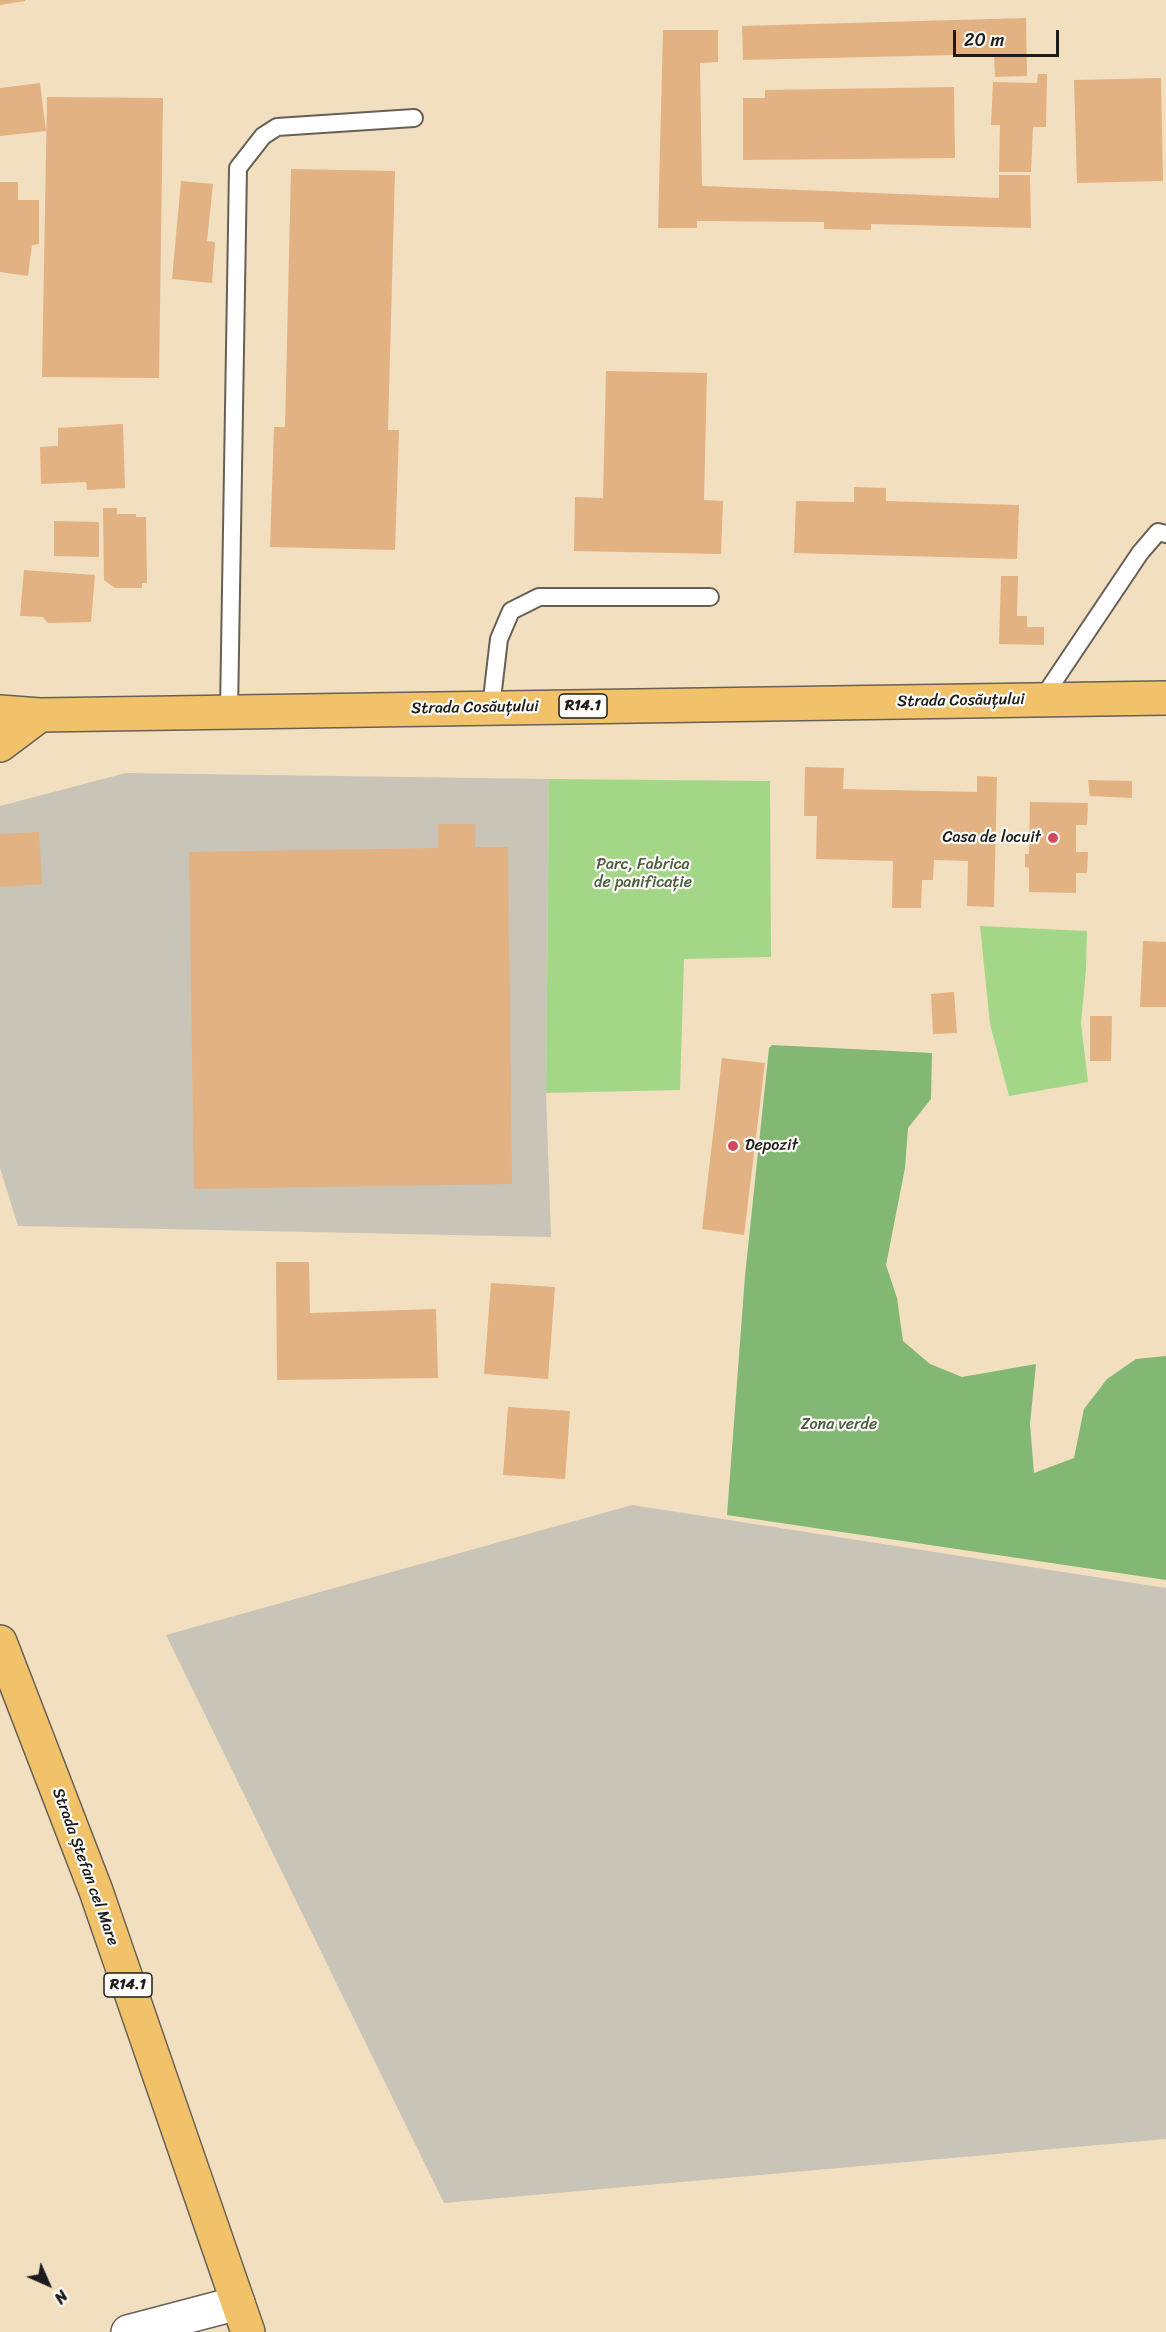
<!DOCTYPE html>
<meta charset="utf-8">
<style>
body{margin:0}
#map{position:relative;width:1166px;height:2332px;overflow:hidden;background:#f2dfc0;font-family:Sriracha,sans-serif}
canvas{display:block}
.north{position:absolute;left:18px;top:2254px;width:60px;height:60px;-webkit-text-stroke:4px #fdfcf7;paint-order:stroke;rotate:135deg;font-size:16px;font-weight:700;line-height:24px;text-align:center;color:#1c1c1c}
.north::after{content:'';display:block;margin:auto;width:21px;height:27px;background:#1c1c1c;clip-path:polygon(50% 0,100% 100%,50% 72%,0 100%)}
.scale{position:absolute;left:953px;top:30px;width:106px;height:27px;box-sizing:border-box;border:3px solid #1c1c1c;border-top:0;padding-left:8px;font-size:18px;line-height:21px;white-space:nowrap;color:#1c1c1c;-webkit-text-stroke:4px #fdfcf7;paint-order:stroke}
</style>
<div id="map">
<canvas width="1166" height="2332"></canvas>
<div class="north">N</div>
<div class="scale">20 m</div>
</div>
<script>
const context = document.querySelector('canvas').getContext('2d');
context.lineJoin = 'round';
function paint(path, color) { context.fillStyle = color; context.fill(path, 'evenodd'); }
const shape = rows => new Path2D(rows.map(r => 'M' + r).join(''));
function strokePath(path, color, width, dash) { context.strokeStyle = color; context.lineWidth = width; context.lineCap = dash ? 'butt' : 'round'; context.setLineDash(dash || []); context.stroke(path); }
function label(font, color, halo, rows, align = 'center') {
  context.font = font + ' Sriracha,sans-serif'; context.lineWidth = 4.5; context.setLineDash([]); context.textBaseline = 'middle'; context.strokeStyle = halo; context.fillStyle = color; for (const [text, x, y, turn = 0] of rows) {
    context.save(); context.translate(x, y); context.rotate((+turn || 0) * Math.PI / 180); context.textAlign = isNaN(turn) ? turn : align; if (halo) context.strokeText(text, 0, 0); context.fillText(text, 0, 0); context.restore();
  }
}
paint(shape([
 [126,773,549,779,546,1093,551,1237,18,1226,0,1168,0,806],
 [632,1505,1166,1588,1166,2139,444,2203,166,1635]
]), '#c8c4b8');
paint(shape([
 [549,779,770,781,771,957,684,959,680,1090,546,1093],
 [980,926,1087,931,1086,970,1081,1023,1088,1082,1009,1096,990,1024]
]), '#a3d787');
paint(shape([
 [772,1045,932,1053,931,1099,908,1128,905,1168,886,1265,897,1298,903,1341,930,1364,962,1377,1036,1364,1030,1424,1034,1473,1074,1458,1084,1409,1107,1379,1136,1359,1166,1356,1166,1580,727,1515,745,1276,769,1048]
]), '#82b874');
paint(shape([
 [0,0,25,0,25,1,0,5],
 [1026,18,1027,76,995,77,994,54,743,60,742,26],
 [663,30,718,30,718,62,700,63,702,186,999,198,999,175,1030,175,1031,228,871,224,871,230,824,229,824,222,697,221,697,228,658,228],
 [1038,74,1047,74,1046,127,1033,127,1031,172,999,172,1000,125,991,125,993,82,1037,83],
 [1161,78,1163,181,1077,183,1074,80],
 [40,83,46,131,0,136,0,88],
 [954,87,955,158,743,160,743,98,765,98,765,90],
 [47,97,163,98,159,378,42,377],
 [291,169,395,171,388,430,399,430,395,550,270,547,274,427,285,427],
 [181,181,213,184,207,241,215,242,212,283,172,279],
 [0,182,18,182,18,200,39,200,39,244,32,245,28,276,0,272],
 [606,371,707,373,704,500,723,501,721,554,574,551,575,497,603,498],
 [123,424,125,488,87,490,86,482,41,484,40,447,58,446,58,428],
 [854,487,886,488,886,501,1019,505,1017,559,794,553,796,501,854,502],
 [103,508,117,508,117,514,136,514,136,517,146,517,147,583,142,583,142,588,115,588,104,580],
 [54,521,99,522,99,557,54,556],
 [24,570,95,575,91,622,48,623,43,617,20,616],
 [1001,576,1018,576,1017,616,1027,616,1027,627,1044,627,1044,645,999,644],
 [805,767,844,768,843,789,977,792,977,776,997,777,994,907,967,906,968,861,934,860,933,880,922,880,921,908,892,908,893,861,816,859,817,816,804,816],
 [1088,780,1132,781,1132,798,1090,796],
 [1030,802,1088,803,1087,825,1076,825,1076,852,1088,852,1087,873,1076,873,1076,893,1029,892,1029,868,1025,867,1025,854,1029,854],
 [438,824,475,824,475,847,508,847,512,1184,194,1189,189,852,438,848],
 [39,832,42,884,0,887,0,834],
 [1143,941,1166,942,1166,1007,1140,1007],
 [954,992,957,1033,933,1034,931,994],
 [1090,1016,1112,1016,1111,1061,1090,1061],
 [722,1058,765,1063,744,1235,702,1229],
 [276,1262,309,1262,310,1313,436,1309,438,1378,277,1380],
 [491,1283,555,1287,548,1379,484,1374],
 [508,1407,570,1411,565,1479,503,1475]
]), '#e2b282');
const service = shape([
 [1042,699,1140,553,1158,532,1166,534],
 [491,707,499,639,511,611,539,597,710,597],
 [229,711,238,168,263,136,277,127,414,118]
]);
const minor = shape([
 [128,2332,238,2303]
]);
const primary = shape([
 [0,712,40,715,1166,698],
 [0,745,40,715],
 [0,1642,96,1891,248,2332]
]);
strokePath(service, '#676055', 20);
strokePath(minor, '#676055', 36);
strokePath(primary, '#676055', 36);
strokePath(service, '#fff', 16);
strokePath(minor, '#fff', 33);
strokePath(primary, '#f2c26a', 33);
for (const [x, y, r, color] of [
 [1053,838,6,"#d1495b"],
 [733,1146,6,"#d1495b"]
]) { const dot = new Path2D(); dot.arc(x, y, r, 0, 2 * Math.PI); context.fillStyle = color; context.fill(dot); strokePath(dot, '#fdfcf7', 2); }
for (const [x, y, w] of [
 [583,706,48],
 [128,1985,48]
]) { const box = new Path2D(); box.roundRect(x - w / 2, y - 12, w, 24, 4.5); context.fillStyle = '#fdfcf7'; context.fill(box); strokePath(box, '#1c1c1c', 1.5); }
label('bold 15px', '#1c1c1c', null, [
 ["R14.1",583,706],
 ["R14.1",128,1985]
]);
label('16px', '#1c1c1c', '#fdfcf7', [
 ["Strada Cosăuțului",961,701,-1],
 ["Strada Cosăuțului",475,708,-1],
 ["Strada Ștefan cel Mare",85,1867,70]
]);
label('16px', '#1c1c1c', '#fdfcf7', [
 ["Casa de locuit",1041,838],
 ["Depozit",745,1146,"left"]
], 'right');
label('16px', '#4b5d41', '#fdfcf7', [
 ["Parc, Fabrica",643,865],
 ["de panificație",643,883],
 ["Zona verde",839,1425]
]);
</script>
